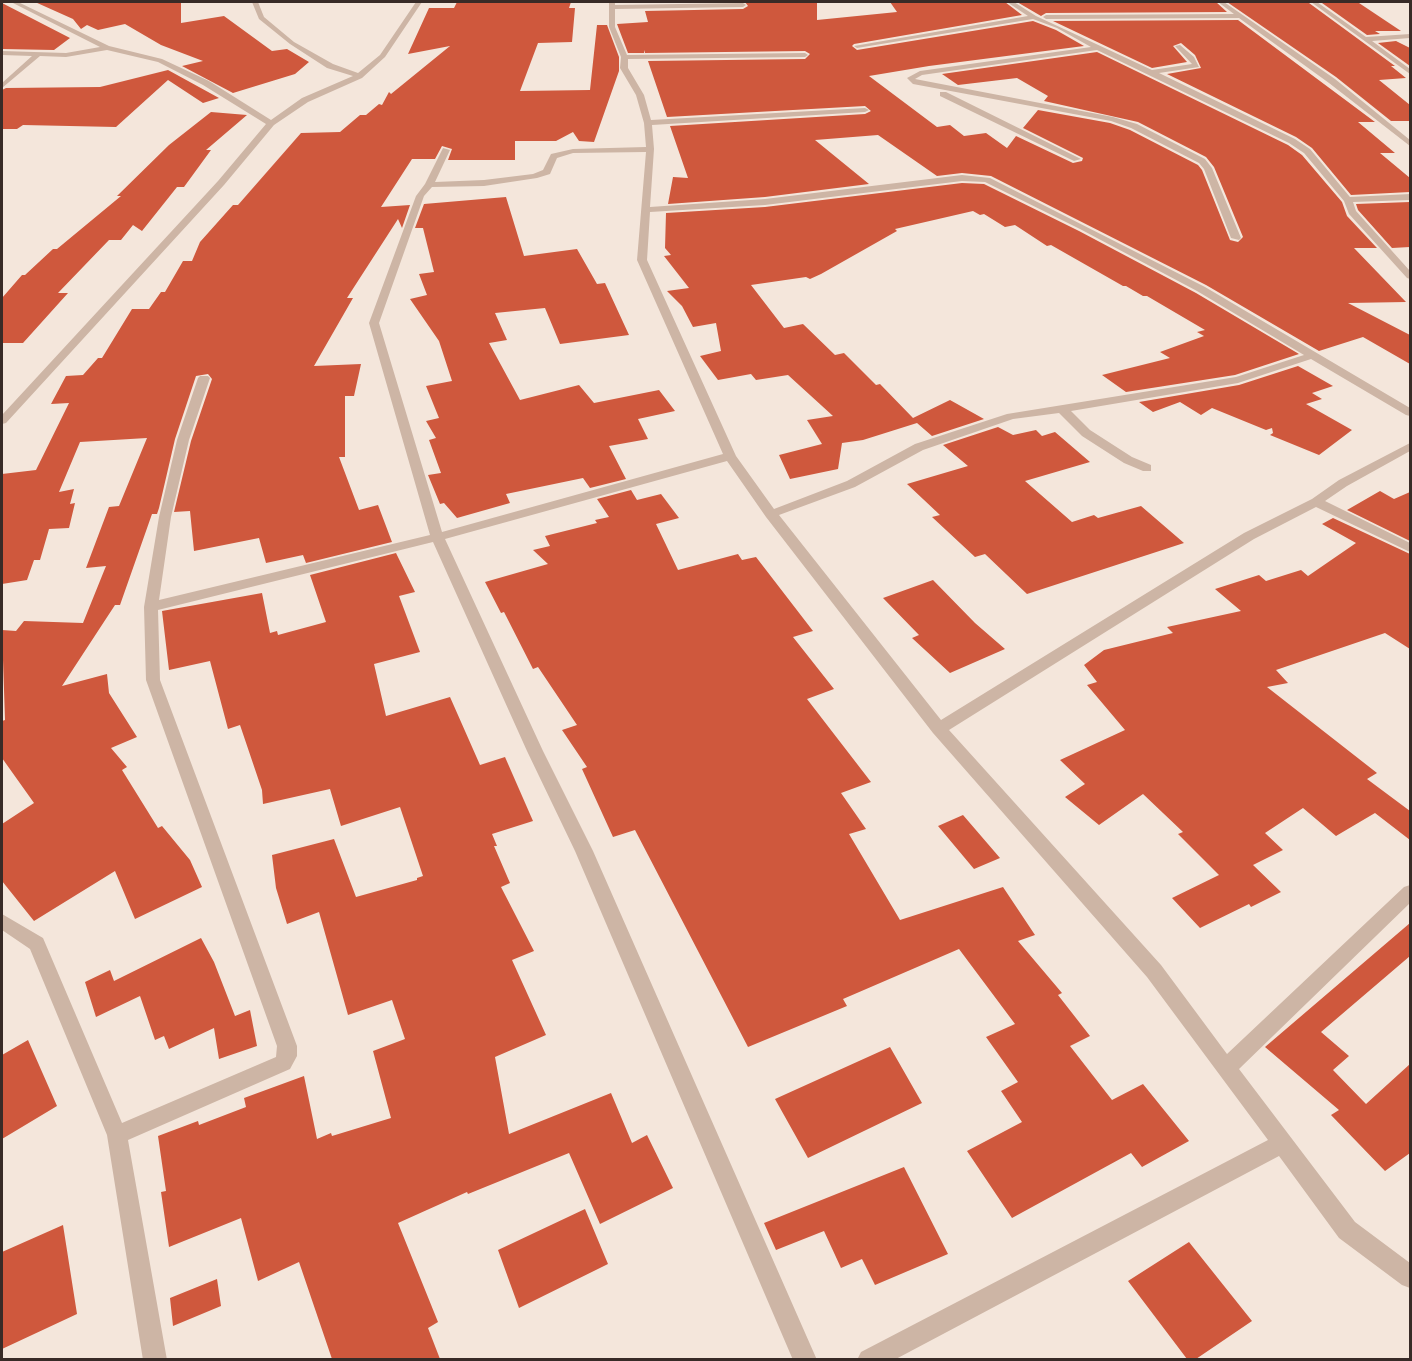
<!DOCTYPE html>
<style>
body{margin:0}
#map{position:relative;width:1412px;height:1361px;overflow:hidden;background:#f4e6db;font-family:Karla,sans-serif}
canvas{display:block}
.frame{position:absolute;inset:0;border:3px solid #382b27;pointer-events:none}
</style>
<div id="map">
<canvas width="1412" height="1361"></canvas>
<div class="frame"></div>
</div>
<script>
const context = document.querySelector('canvas').getContext('2d');
context.lineJoin = 'round';
function paint(path, color) { context.fillStyle = color; context.fill(path, 'evenodd'); }
const shape = rows => new Path2D(rows.map(r => 'M' + r).join(''));
paint(shape([
 [35,2,181,2,181,23,224,16,272,51,287,49,309,62,295,74,233,93,182,66,203,61,161,45,125,24,98,30,87,25,81,29,73,19],
 [457,2,571,2,569,8,575,8,572,42,538,43,520,91,590,90,597,25,607,25,619,57,619,71,594,142,579,141,573,132,556,141,515,141,515,160,448,160,452,149,442,146,435,159,412,159,381,207,410,205,402,228,398,219,347,298,353,298,314,366,361,364,354,396,345,396,345,457,339,457,359,510,378,505,392,542,306,563,303,555,266,563,259,538,194,551,190,511,174,512,191,441,212,379,208,374,196,376,175,439,159,508,157,514,152,514,120,605,115,605,62,686,107,674,109,693,137,737,111,748,127,767,122,770,158,828,162,826,190,860,202,887,135,919,115,871,34,921,2,881,2,824,34,803,2,758,2,721,5,720,2,630,16,631,24,621,83,623,106,566,86,568,109,507,119,506,147,438,80,442,59,492,74,489,70,504,75,503,69,528,49,529,40,560,34,560,27,580,2,584,2,474,36,470,69,403,51,404,66,376,83,375,98,358,102,358,132,309,149,309,161,292,165,292,183,261,192,261,200,242,233,205,238,205,301,133,340,132,360,115,366,115,379,104,382,105,389,92,391,94,450,46,408,54,429,8,454,8],
 [745,2,817,2,817,20,897,12,890,2,1005,2,1022,15,854,44,852,46,857,50,1033,21,1056,30,1084,46,929,66,869,76,937,127,950,125,964,136,986,133,1007,148,1016,136,1073,163,1082,161,1083,158,1023,128,1038,110,1110,123,1130,130,1198,165,1202,170,1230,240,1238,242,1243,237,1214,167,1206,157,1138,122,1044,101,1048,96,1017,78,958,85,942,74,1097,52,1288,145,1302,155,1342,202,1347,216,1377,248,1354,248,1406,302,1348,303,1410,335,1410,364,1363,337,1319,351,1206,285,991,176,962,173,937,176,878,135,815,140,869,184,765,197,668,204,673,177,688,178,670,126,865,114,871,111,865,106,667,117,648,61,805,59,810,54,805,51,645,53,644,50,644,53,628,53,617,24,648,22,645,11,743,9,748,6],
 [1017,2,1216,2,1227,12,1046,13,1041,16],
 [1227,2,1309,3,1395,66,1391,66,1406,78,1379,80,1410,105,1410,121,1391,121,1336,77],
 [2,3,70,38,54,50,2,49],
 [1322,3,1359,3,1401,31,1375,31,1380,34,1367,35],
 [1238,20,1375,122,1358,122,1395,153,1380,153,1410,178,1410,192,1351,195,1312,148,1296,137,1167,74,1201,68,1195,55,1181,43,1173,46,1187,62,1152,68,1053,21],
 [1396,41,1410,48,1410,66,1378,43],
 [168,70,219,98,203,103,168,80,116,127,23,125,17,129,2,129,2,90,6,88,100,87],
 [211,112,247,115,206,150,211,150,184,187,177,187,142,231,133,225,121,240,109,240,58,293,68,293,23,343,2,343,2,298,22,275,25,275,53,249,57,249,121,196,117,196,169,145],
 [962,183,984,184,1079,231,1196,293,1299,354,1235,375,1126,392,1102,375,1170,358,1160,352,1204,336,1197,332,1205,330,1147,296,1143,296,1126,286,1123,286,1051,245,1047,246,1015,225,1005,227,984,214,980,215,973,211,895,229,897,231,821,274,810,279,806,277,751,285,784,328,803,324,835,355,844,353,876,385,880,384,913,418,950,400,984,419,932,436,917,423,863,440,842,443,838,469,790,479,779,455,822,444,807,420,833,416,788,375,756,380,751,374,718,380,700,356,721,351,716,323,693,327,682,306,667,291,689,288,664,256,671,255,665,248,666,213,765,207],
 [506,197,524,256,577,249,597,284,605,283,629,335,560,344,545,308,495,313,507,340,489,343,520,400,579,385,594,403,659,390,675,411,638,419,648,439,609,446,626,479,590,488,583,478,506,494,510,503,457,518,444,503,440,504,428,475,441,473,429,440,436,438,426,421,439,418,426,386,452,381,439,341,410,299,427,295,419,274,434,272,423,228,415,228,424,204],
 [1410,202,1410,247,1392,248,1358,210,1356,204],
 [1298,366,1333,386,1312,393,1322,399,1306,404,1352,430,1319,455,1270,435,1273,433,1272,428,1266,430,1212,408,1201,415,1180,402,1153,412,1139,402,1239,385],
 [998,427,1013,435,1036,430,1042,436,1055,432,1090,462,1025,481,1072,522,1094,515,1098,518,1141,506,1184,543,1027,594,985,554,975,557,932,517,940,515,907,484,968,466,943,445],
 [631,490,637,500,661,494,679,518,656,524,678,570,738,554,742,560,756,557,813,631,793,637,834,689,807,699,871,782,841,793,866,829,849,834,900,920,1003,887,1035,935,1018,941,1062,993,1058,995,1090,1036,1070,1046,1112,1100,1143,1084,1189,1141,1142,1167,1131,1153,1012,1218,967,1151,1022,1122,1001,1091,1018,1082,986,1037,1015,1024,959,949,843,999,847,1006,748,1047,635,830,613,837,582,769,587,767,562,730,577,725,538,667,533,669,504,612,501,613,485,582,548,564,533,550,550,546,545,536,597,523,595,520,609,517,597,499],
 [1380,491,1394,499,1410,492,1410,541,1347,510],
 [1333,518,1410,554,1410,649,1385,633,1276,670,1288,683,1267,687,1377,773,1367,779,1410,811,1410,840,1375,813,1336,836,1303,808,1265,833,1283,850,1253,865,1281,892,1251,907,1249,904,1200,928,1172,898,1219,875,1178,834,1183,832,1143,794,1099,825,1065,797,1085,784,1060,760,1125,730,1087,685,1097,682,1084,665,1104,650,1173,633,1167,627,1241,611,1215,589,1259,575,1266,581,1301,570,1308,576,1356,543,1322,524],
 [396,553,415,592,399,596,420,652,374,664,386,716,450,697,480,765,505,757,533,821,492,834,497,846,494,846,510,883,501,887,534,951,512,960,546,1035,495,1057,509,1134,611,1093,632,1143,647,1135,673,1188,600,1224,569,1153,468,1194,467,1192,398,1223,438,1322,428,1328,440,1359,332,1359,299,1262,258,1281,241,1218,169,1247,161,1192,166,1191,158,1136,198,1121,199,1125,246,1107,244,1098,304,1076,317,1139,331,1133,332,1136,391,1118,373,1051,405,1039,392,1000,348,1015,319,912,287,924,276,888,272,855,334,839,356,897,417,880,417,878,423,876,400,807,341,826,330,789,263,804,262,790,240,725,228,729,210,661,169,670,162,611,262,593,270,633,277,631,278,635,326,622,310,575],
 [933,580,975,623,1005,649,950,673,912,638,919,635,883,598],
 [963,815,1000,858,974,869,938,826],
 [1410,923,1410,956,1321,1032,1349,1056,1333,1070,1366,1104,1410,1064,1410,1153,1385,1171,1331,1115,1339,1110,1265,1047],
 [201,938,214,962,235,1016,250,1010,257,1046,219,1059,214,1028,169,1049,164,1036,155,1040,140,996,96,1017,85,982,110,970,114,981],
 [28,1040,57,1106,2,1139,2,1055],
 [890,1047,922,1103,808,1158,775,1099],
 [904,1167,948,1254,875,1285,862,1259,841,1268,824,1231,776,1250,764,1223],
 [585,1209,608,1264,519,1308,498,1250],
 [63,1225,77,1314,2,1349,2,1252],
 [1189,1242,1252,1321,1196,1359,1187,1359,1128,1281],
 [217,1279,221,1306,173,1326,170,1298]
]), '#cf583d');
paint(shape([
 [11,2,18,2,109,46,162,59,209,81,271,120,302,98,353,76,327,68,290,44,259,19,252,2,258,2,264,17,294,42,333,64,358,73,380,55,416,2,422,2,385,57,362,78,308,102,274,125,224,185,6,423,2,424,2,415,218,181,266,124,203,85,158,62,107,50,66,57,40,56,2,88,2,83,32,56,2,55,2,51,66,53,100,47,11,2],
 [609,2,615,2,615,5,743,3,746,5,743,7,615,9,615,27,627,55,805,53,808,55,805,57,628,59,628,68,644,95,651,120,865,108,869,110,865,112,652,125,654,149,650,207,765,199,962,175,990,178,1205,287,1410,408,1410,416,1406,415,1311,359,1238,383,1071,411,1090,430,1132,457,1151,465,1151,471,1143,471,1124,463,1082,436,1059,413,1013,419,923,450,855,487,779,515,941,720,1244,533,1312,499,1339,480,1410,443,1410,451,1347,486,1325,501,1410,543,1410,552,1316,507,1254,539,949,730,1161,965,1227,1054,1404,887,1410,885,1410,903,1239,1069,1355,1222,1410,1263,1410,1288,1402,1285,1339,1238,1279,1156,894,1360,857,1360,861,1352,1268,1140,1147,977,933,733,766,517,727,461,445,539,543,751,593,851,817,1360,793,1360,575,851,527,751,433,542,158,610,160,680,297,1046,297,1056,290,1069,128,1140,167,1360,143,1360,107,1135,30,949,2,930,2,914,43,938,122,1123,276,1057,277,1046,146,680,144,607,159,517,177,440,198,378,200,376,208,376,210,378,189,440,171,517,159,600,430,535,369,323,416,196,425,184,443,148,450,150,435,182,484,180,533,174,543,170,551,154,573,149,646,147,644,123,636,95,620,68,621,57,609,27,609,2],
 [646,152,637,260,723,454,442,532,379,323,424,196,432,187,484,186,537,178,550,174,557,158,573,153,646,152],
 [962,181,985,182,1080,229,1197,291,1304,355,1236,377,1007,414,915,444,847,481,774,509,736,456,647,260,650,212,765,205,962,181],
 [1007,2,1014,2,1036,16,1152,70,1192,64,1175,46,1180,45,1194,57,1199,67,1159,73,1295,139,1310,149,1350,197,1410,194,1410,200,1353,202,1356,211,1410,271,1410,279,1407,278,1349,214,1344,201,1304,153,1289,143,1097,50,922,75,915,79,1113,117,1137,124,1205,159,1212,168,1241,238,1239,240,1231,238,1204,169,1199,163,1131,128,1111,121,913,84,907,78,920,71,1091,47,1057,28,1033,19,857,48,854,46,1028,16,1007,2],
 [1218,2,1224,2,1335,79,1410,140,1410,146,1329,83,1239,18,1046,19,1043,17,1046,15,1234,14,1218,2],
 [1311,2,1317,2,1366,37,1410,34,1410,38,1372,41,1410,69,1410,74,1311,2],
 [940,92,946,92,1081,159,1074,161,940,96,940,92]
]), '#cdb5a5');
</script>
